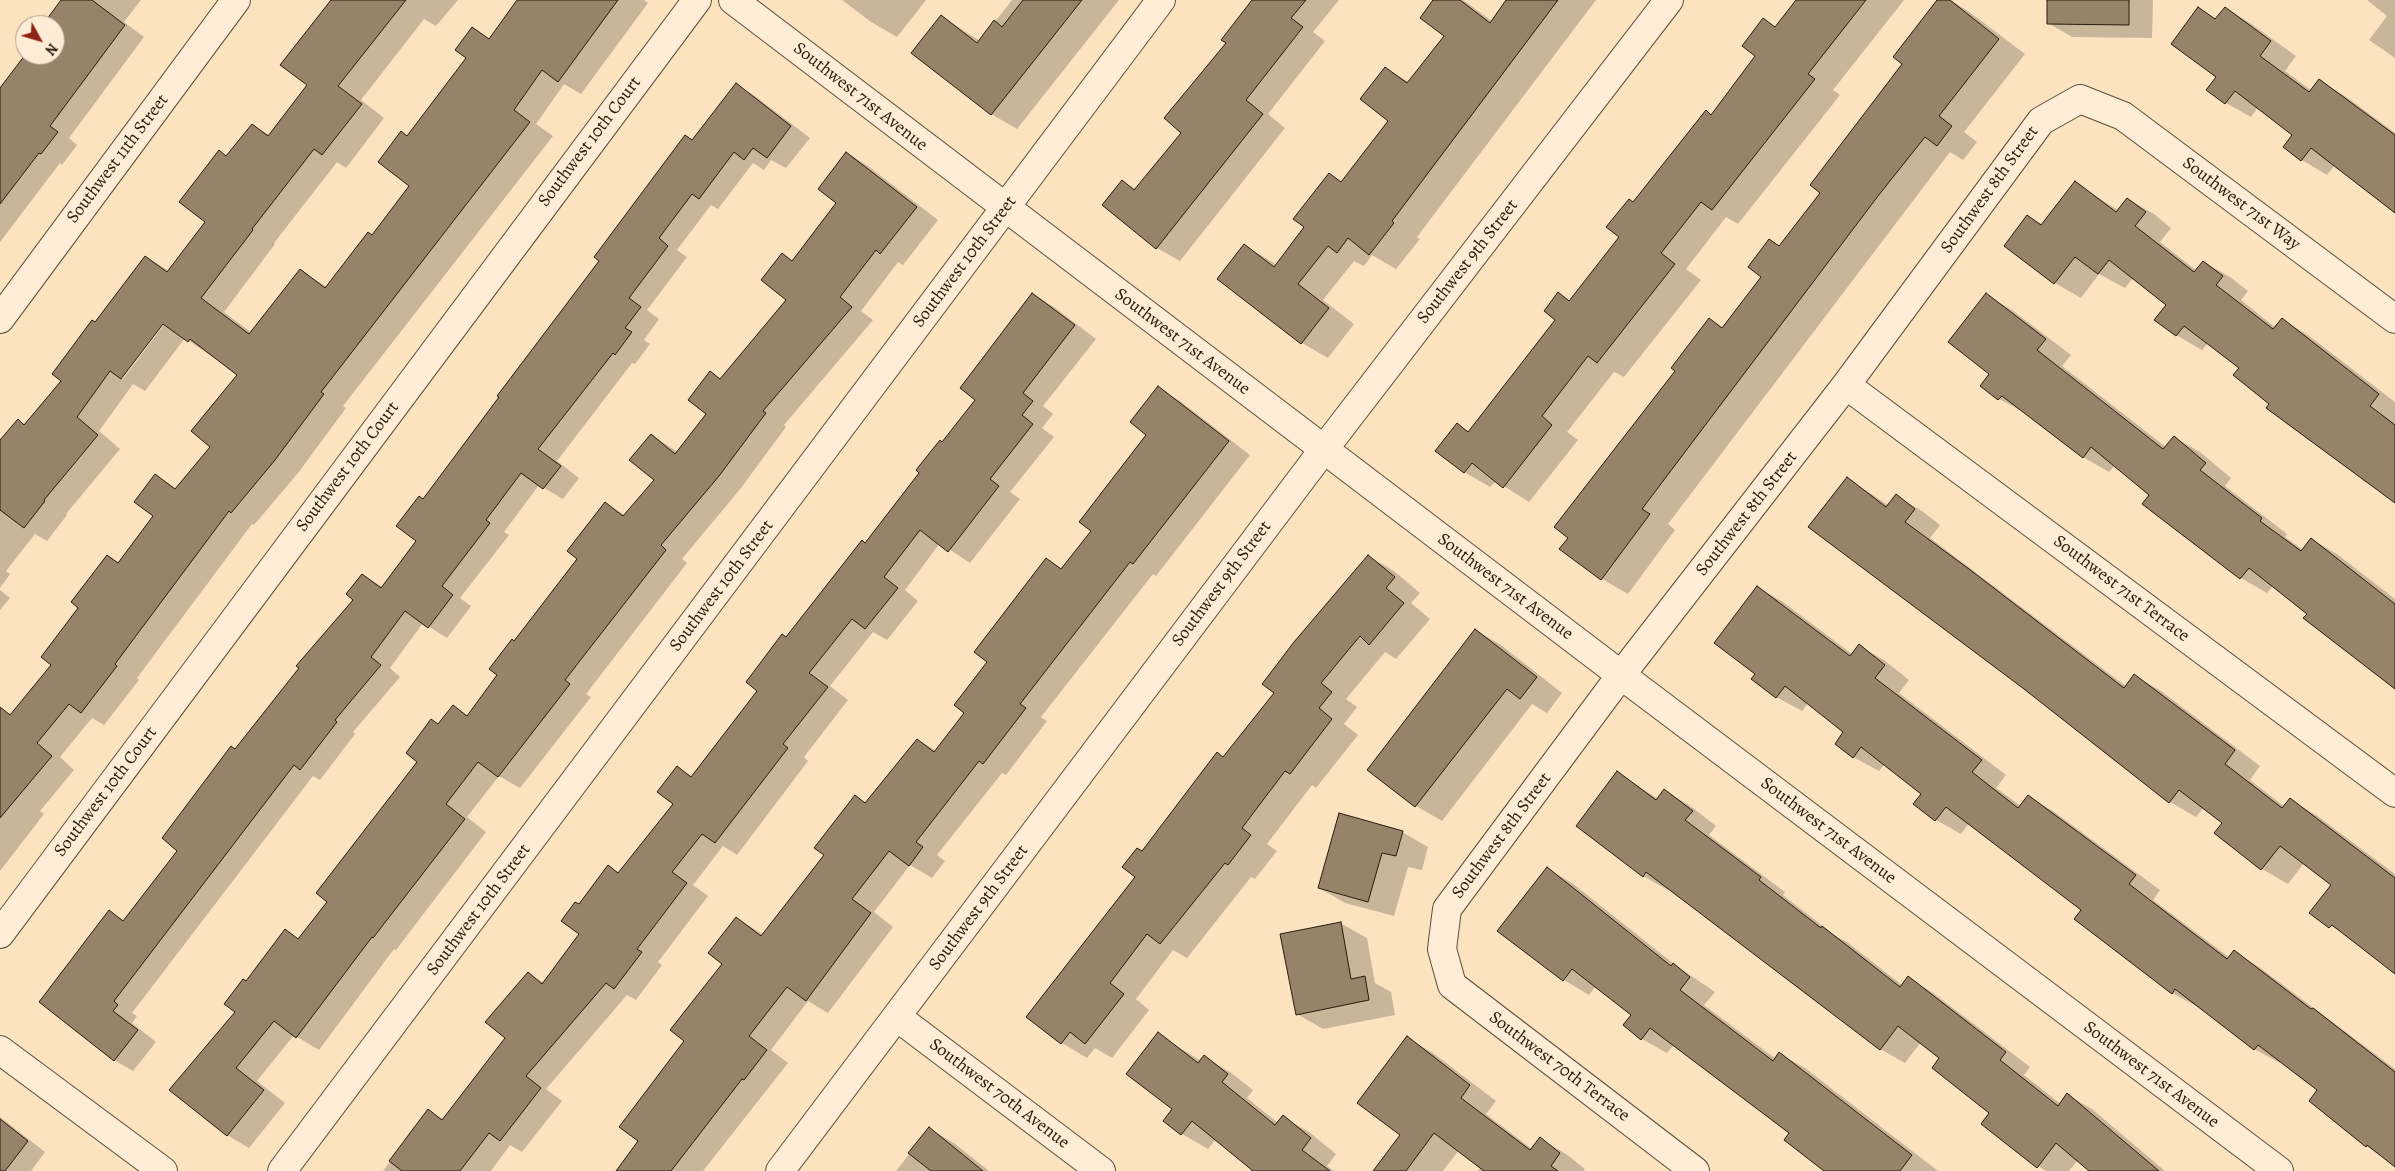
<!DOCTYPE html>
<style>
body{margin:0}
#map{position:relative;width:2395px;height:1171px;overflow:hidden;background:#fce3c0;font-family:Alegreya,serif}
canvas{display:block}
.north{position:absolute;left:15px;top:15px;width:50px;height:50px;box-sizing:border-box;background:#fdedd6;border:1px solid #a79985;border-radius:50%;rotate:129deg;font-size:14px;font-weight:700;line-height:20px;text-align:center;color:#271b0c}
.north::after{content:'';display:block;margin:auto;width:18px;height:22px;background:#8f2418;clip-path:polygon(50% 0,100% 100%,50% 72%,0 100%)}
</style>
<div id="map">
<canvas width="2395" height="1171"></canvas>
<div class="north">N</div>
</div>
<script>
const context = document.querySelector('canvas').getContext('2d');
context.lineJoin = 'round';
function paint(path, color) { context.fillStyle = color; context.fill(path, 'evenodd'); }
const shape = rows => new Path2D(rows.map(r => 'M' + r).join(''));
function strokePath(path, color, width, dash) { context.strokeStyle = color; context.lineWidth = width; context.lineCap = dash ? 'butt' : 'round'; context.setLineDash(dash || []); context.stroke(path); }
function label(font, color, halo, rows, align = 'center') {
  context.font = font + ' Alegreya,serif'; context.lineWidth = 4.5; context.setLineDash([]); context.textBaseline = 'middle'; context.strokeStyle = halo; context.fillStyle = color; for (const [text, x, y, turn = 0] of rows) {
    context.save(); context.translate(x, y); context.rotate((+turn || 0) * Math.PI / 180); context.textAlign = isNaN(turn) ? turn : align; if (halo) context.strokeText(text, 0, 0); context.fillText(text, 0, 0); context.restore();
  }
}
paint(shape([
 [63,0,141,0,124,22,144,37,69,138,77,145,62,165,60,163,0,242,0,90,26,55,55,55,55,25,49,25],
 [334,0,458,0,436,26,424,19,361,100,384,118,346,168,337,162,274,243,275,244,224,312,252,333,300,270,327,287,373,236,411,185,408,137,468,58,472,28,490,39,533,0,644,0,648,3,581,94,564,84,536,124,553,136,343,406,346,408,298,473,254,525,252,524,137,678,139,680,104,725,92,718,60,757,74,770,40,811,44,814,0,871,0,710,1,709,12,715,52,664,107,556,120,563,154,516,155,476,177,489,212,447,239,375,185,338,145,391,133,384,99,431,120,449,66,514,67,515,47,541,35,534,6,571,10,574,0,588,0,467,18,420,26,425,63,380,95,323,146,257,169,271,206,221,219,152,228,157,253,125,269,135,309,85],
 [166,318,168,319,123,379,120,379],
 [842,0,926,0,897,37,871,22],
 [1012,0,1119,0,1017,129,991,114,941,16,980,41],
 [1253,0,1339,0,1313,32,1325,41,1268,114,1285,128,1180,261,1157,248,1123,182,1136,189,1183,133,1227,43],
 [1435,0,1463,0,1492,21,1508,0,1596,0,1417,237,1420,239,1396,269,1372,255,1364,266,1354,261,1323,300,1354,324,1328,358,1302,343,1218,279,1244,245,1277,265,1306,227,1329,174,1342,182,1390,121,1385,68,1409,82,1445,36],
 [1797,0,1904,0,1833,90,1840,95,1738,224,1726,217,1686,269,1701,280,1624,377,1614,372,1567,432,1578,440,1529,502,1496,481,1490,487,1464,472,1457,425,1470,432,1557,320,1558,294,1571,301,1621,236,1633,203,1706,112,1712,115,1757,56,1764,20,1776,27],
 [1939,0,1950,0,1968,11,2025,54,1964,132,1977,142,1963,160,1950,152,1668,524,1675,530,1628,594,1602,579,1569,537,1710,320,1723,328,1762,277,1770,240,1781,247,1822,192,1904,64],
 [2049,0,2153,0,2152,38,2072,37,2048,23],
 [2367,0,2395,0,2395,58,2369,40,2387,16],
 [2225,8,2250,23,2296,56,2285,71,2312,91,2319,81,2345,96,2395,133,2395,211,2335,165,2327,175,2302,160,2285,147,2294,135,2258,107,2251,117,2226,103,2198,9,2217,19],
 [736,85,755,96,810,138,786,168,771,160,764,170,753,163,718,209,711,205,677,250,687,257,647,310,659,319,644,340,650,344,635,364,632,363,557,461,579,478,563,499,539,485,504,532,509,535,460,598,471,606,447,638,423,623,390,668,400,677,353,732,355,734,320,780,313,776,132,1013,137,1016,132,1023,156,1042,133,1071,114,1060,109,912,125,921,179,850,236,750,355,599,362,575,383,587,418,541,423,500],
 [847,153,868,166,938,220,903,265,898,262,861,311,873,320,784,425,786,427,741,488,682,559,687,563,586,694,591,697,520,788,499,776,467,817,486,832,396,950,394,949,319,1050,294,1035,257,1081,285,1103,249,1148,227,1135,171,1090,237,1012,247,983,286,931,299,939,328,902,419,762,439,725,453,707,468,716,499,675,514,642,578,558,605,504,625,515,655,480,651,435,678,452,707,413,710,373,721,379,788,299,782,255,793,262,838,203],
 [2075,183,2119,211,2128,199,2154,214,2171,228,2160,242,2197,271,2204,262,2230,277,2248,291,2241,300,2276,328,2282,320,2308,335,2395,402,2395,501,2268,408,2271,404,2240,368,2208,343,2202,350,2176,335,2167,305,2133,278,2125,288,2099,274,2081,298,2055,283,2027,216,2043,225],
 [1033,294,1054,307,1096,339,1043,406,1053,414,1042,428,1054,437,1010,492,1020,499,970,563,940,543,905,590,918,601,887,640,873,632,830,686,848,700,804,757,808,761,737,855,723,846,693,885,708,896,658,962,662,965,636,1000,627,995,546,1089,562,1101,522,1152,510,1145,491,1171,383,1171,428,1111,443,1119,506,1038,528,973,544,983,581,934,579,906,609,867,620,873,674,804,678,768,693,777,759,690,787,639,865,544,976,400],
 [1986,295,2012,310,2071,355,2062,366,2166,447,2174,437,2200,452,2231,478,2225,486,2287,534,2285,537,2303,550,2311,539,2337,554,2395,599,2395,688,2273,586,2267,593,2241,578,2144,503,2151,495,2115,465,2109,472,2083,457,2026,413,1999,399,1991,374],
 [1158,388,1180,401,1250,455,1156,576,1153,574,1041,717,1047,721,1006,775,1002,773,937,855,945,861,932,878,910,865,874,912,893,927,828,1013,808,1001,771,1050,788,1063,703,1171,617,1171,640,1141,686,1041,724,964,736,918,764,935,825,855,855,797,867,803,918,740,937,751,966,713,988,661,1046,559,1063,569,1093,531,1148,435],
 [1847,478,1888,505,1896,496,1922,511,1940,525,1930,538,2127,687,2135,676,2161,691,2260,766,2250,780,2285,807,2290,800,2316,815,2395,874,2395,973,2356,942,2311,913,2333,885,2304,863,2288,884,2262,869,2215,833,2223,822,2204,807,2196,817,2170,802],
 [1368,556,1394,571,1420,593,1411,603,1430,619,1396,659,1385,652,1346,699,1357,707,1344,724,1358,735,1316,788,1312,785,1267,844,1277,851,1255,879,1251,877,1187,958,1173,950,1136,999,1149,1010,1112,1058,1095,1048,1087,1058,1062,1043,1136,877,1142,852,1224,758,1275,692],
 [1757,587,1783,602,1852,654,1859,646,1884,660,1909,680,1899,693,2006,775,1996,788,2021,806,2028,797,2053,811,2160,890,2153,900,2230,958,2234,952,2259,967,2395,1069,2395,1165,2366,1146,2319,1090,2281,1061,2280,1063,2254,1049,2199,1006,2198,1007,2172,993,2083,910,1969,823,1961,834,1936,820,1923,793,1885,764,1879,771,1853,757,1845,732,1808,703,1802,711,1776,697,1756,674],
 [0,590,10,598,0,610],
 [1475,630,1501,645,1562,693,1547,713,1532,704,1442,821,1416,806,1369,769],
 [1618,773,1658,799,1665,791,1689,805,1716,826,1709,835,1785,892,1783,895,1834,935,1847,942,1902,985,1908,978,1932,992,2030,1067,2024,1075,2061,1104,2068,1095,2092,1109,2165,1171,2091,1171,2078,1160,2069,1171,2046,1171,2038,1166,1941,1058,1921,1042,1905,1063,1880,1049,1669,887,1668,890,1643,876],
 [1402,832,1428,847,1422,870,1408,867,1394,916,1345,903,1319,888],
 [1547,869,1572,883,1678,967,1715,992,1704,1005,1776,1059,1780,1054,1805,1068,1938,1171,1826,1171,1791,1133,1674,1045,1667,1053,1642,1039,1625,1025,1633,1015,1596,986,1589,995,1564,980,1499,931],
 [1340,923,1367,938,1375,983,1391,992,1395,1015,1323,1029,1297,1014],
 [1158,1034,1201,1061,1204,1057,1230,1072,1253,1090,1247,1098,1278,1123,1283,1117,1309,1132,1336,1154,1327,1166,1334,1171,1250,1171,1252,1168,1216,1139,1208,1149,1182,1134,1165,1121,1173,1109],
 [1407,1038,1433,1053,1496,1101,1486,1114,1532,1149,1540,1139,1566,1154,1585,1169,1584,1171,1478,1171,1481,1167,1459,1150,1443,1171,1374,1171,1401,1135],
 [0,1117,45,1152,31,1171,0,1171],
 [929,1129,954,1143,989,1171,896,1171]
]), '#0003');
const building = shape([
 [61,0,92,0,125,25,50,126,58,132,41,154,39,153,0,204,0,88,25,55,55,55,55,25,47,25,50,22,47,19,61,0],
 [331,0,406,0,338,86,362,104,322,155,314,149,252,229,253,230,201,298,249,334,300,269,325,288,368,232,372,235,409,186,378,162,401,131,407,136,466,58,455,50,472,27,489,39,517,0,618,0,558,82,542,70,514,110,530,122,321,392,324,394,275,460,231,513,229,511,115,664,117,666,81,713,69,704,37,743,52,756,0,818,0,707,10,715,51,665,41,657,78,608,71,602,107,555,118,563,153,516,134,502,155,474,175,489,210,447,191,431,237,375,190,339,188,342,163,324,121,379,110,371,77,417,98,435,44,500,45,501,24,528,0,510,0,440,18,419,24,425,61,381,52,374,92,320,95,322,145,256,167,272,205,222,179,202,219,150,226,156,252,124,268,136,307,85,280,65,331,0],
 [1023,0,1082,0,991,115,911,53,941,15,977,43,994,20,1002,27,1023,0],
 [1252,0,1306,0,1291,18,1303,27,1246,100,1263,114,1156,249,1102,205,1122,180,1134,190,1181,133,1164,118,1226,43,1221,40,1252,0],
 [1433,0,1460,0,1490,23,1506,0,1558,0,1392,221,1394,223,1369,255,1348,238,1337,253,1328,246,1298,284,1329,308,1301,344,1217,279,1244,244,1274,267,1304,227,1293,219,1329,173,1341,182,1388,121,1360,99,1385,67,1407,83,1444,36,1420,18,1433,0],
 [1796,0,1866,0,1808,74,1815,79,1712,210,1701,202,1661,253,1675,264,1597,363,1588,356,1542,416,1552,425,1503,488,1472,463,1464,473,1435,451,1457,423,1468,432,1555,320,1544,311,1558,292,1569,301,1619,237,1606,227,1629,199,1633,202,1706,110,1711,115,1755,56,1742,46,1763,18,1775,27,1796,0],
 [1937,0,1950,0,1999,39,1939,116,1952,126,1937,146,1925,137,1878,196,1642,509,1650,514,1601,580,1559,549,1568,538,1554,527,1675,371,1671,368,1709,318,1722,328,1761,277,1748,267,1769,239,1779,246,1820,193,1810,185,1902,64,1893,57,1937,0],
 [2047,0,2129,0,2129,25,2047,24,2047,0],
 [2198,7,2215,19,2225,7,2271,41,2260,56,2309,92,2319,79,2395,135,2395,213,2311,148,2301,161,2283,147,2292,135,2235,91,2225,104,2206,90,2216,77,2171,44,2198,7],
 [736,83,791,126,767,158,753,148,744,160,734,152,699,199,692,194,659,238,668,246,629,298,641,307,625,328,632,332,615,355,613,353,538,449,561,466,543,489,521,473,486,520,490,523,442,586,453,595,428,628,405,611,371,657,381,665,335,720,337,722,300,770,294,765,114,1001,118,1005,113,1011,138,1030,114,1061,39,1002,109,910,123,921,177,851,162,838,231,746,235,749,299,668,296,666,353,600,346,594,362,574,381,588,416,541,396,526,419,496,423,499,499,397,497,396,599,261,594,257,685,135,692,140,736,83],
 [846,152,917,207,880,254,876,250,840,297,852,307,763,411,766,413,719,476,661,545,666,550,565,680,570,684,498,777,478,762,446,804,465,819,373,938,372,937,296,1038,274,1021,236,1068,264,1090,227,1136,169,1090,235,1012,224,1004,243,979,246,981,285,929,298,939,327,902,316,893,417,762,406,753,431,719,438,724,453,705,467,716,497,675,489,669,512,639,514,641,577,559,567,551,605,502,623,516,654,480,629,460,651,434,675,454,706,414,688,400,710,371,720,379,786,300,761,280,782,253,792,261,836,203,818,189,846,152],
 [2075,181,2116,212,2127,198,2146,212,2135,226,2194,272,2203,261,2223,276,2216,285,2273,329,2282,318,2379,394,2370,406,2395,425,2395,503,2266,408,2269,404,2233,375,2239,368,2184,326,2176,336,2154,320,2166,305,2109,260,2098,274,2075,257,2054,284,2004,246,2027,215,2041,225,2075,181],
 [1032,293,1075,325,1023,393,1033,401,1022,415,1033,424,990,479,999,486,948,552,920,530,884,577,898,588,865,629,852,619,809,673,828,687,783,744,788,748,715,843,702,834,672,872,687,883,637,949,642,952,614,989,606,983,526,1076,541,1088,500,1141,489,1133,460,1171,402,1171,389,1161,428,1109,442,1120,505,1038,485,1022,528,972,542,984,579,934,561,921,575,902,579,904,608,865,618,873,673,804,657,792,677,766,691,777,757,691,746,682,782,634,786,637,862,540,865,543,919,473,916,470,940,440,942,442,975,400,960,388,1032,293],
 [1986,293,2046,339,2037,350,2163,449,2174,436,2206,463,2200,470,2262,518,2260,521,2301,551,2311,538,2395,604,2395,689,2303,618,2307,614,2249,568,2240,579,2142,504,2149,495,2091,447,2083,458,2002,396,1998,400,1980,386,1989,374,1948,342,1986,293],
 [1158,386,1229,441,1133,564,1130,562,1020,704,1026,708,983,764,979,761,916,842,923,847,909,866,889,851,852,899,871,913,806,1001,787,987,749,1036,767,1050,744,1080,742,1079,671,1171,616,1171,638,1141,619,1127,684,1041,670,1030,722,964,708,953,736,917,761,936,824,855,814,848,855,795,865,803,917,739,934,752,964,713,954,705,987,662,974,652,1046,558,1061,569,1091,531,1079,522,1146,435,1130,422,1158,386],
 [1847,477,1886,507,1896,494,1915,509,1905,522,1969,569,2124,688,2134,674,2235,750,2225,764,2282,808,2290,798,2395,878,2395,974,2332,925,2329,928,2309,913,2331,885,2280,846,2261,870,2214,833,2222,823,2179,790,2169,803,2024,689,1808,527,1847,477],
 [1368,555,1395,577,1386,588,1404,603,1369,645,1360,636,1321,683,1332,692,1319,708,1332,719,1290,774,1285,771,1242,828,1251,835,1228,865,1225,863,1160,944,1147,934,1110,983,1124,994,1085,1044,1070,1032,1061,1044,1026,1017,1135,877,1122,867,1137,848,1142,851,1217,752,1223,757,1274,693,1262,684,1294,642,1368,555],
 [1757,586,1850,656,1859,644,1885,665,1875,678,1982,760,1972,772,2018,808,2028,795,2136,875,2129,884,2227,959,2234,950,2311,1009,2313,1008,2395,1072,2395,1167,2367,1145,2366,1147,2309,1101,2317,1090,2258,1045,2254,1050,2175,989,2172,994,2074,919,2081,910,1946,807,1935,821,1913,804,1921,794,1861,747,1853,758,1835,744,1843,732,1785,686,1776,698,1751,679,1755,674,1714,643,1757,586],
 [1475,629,1537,677,1520,699,1507,689,1415,807,1367,770,1475,629],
 [1617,771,1656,800,1664,789,1693,811,1685,820,1761,877,1759,880,1821,928,1822,926,1900,987,1908,976,2006,1052,2000,1060,2058,1106,2067,1093,2159,1171,2089,1171,2056,1143,2037,1168,1981,1124,1989,1113,1932,1068,1939,1058,1898,1026,1880,1050,1646,872,1643,877,1576,826,1617,771],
 [1339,813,1403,831,1396,856,1382,853,1368,902,1318,888,1339,813],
 [1547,867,1671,966,1673,963,1690,977,1680,990,1773,1061,1779,1052,1912,1155,1900,1171,1824,1171,1784,1140,1789,1133,1650,1028,1641,1040,1623,1025,1631,1015,1572,969,1563,981,1497,931,1547,867],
 [1341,922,1351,979,1365,976,1369,1000,1296,1015,1280,934,1341,922],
 [1158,1032,1198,1063,1204,1055,1228,1074,1222,1082,1275,1125,1283,1115,1311,1138,1302,1150,1330,1171,1253,1171,1192,1121,1181,1135,1163,1121,1172,1109,1126,1074,1158,1032],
 [1407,1036,1470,1085,1461,1098,1530,1150,1540,1137,1560,1153,1551,1166,1558,1171,1484,1171,1434,1133,1406,1171,1373,1171,1400,1135,1357,1103,1407,1036],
 [0,1119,28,1141,5,1171,0,1171,0,1119],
 [929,1127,983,1171,931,1171,908,1153,929,1127]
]);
paint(building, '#96836a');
strokePath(building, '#271b0c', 1);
const street = shape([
 [733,0,1621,675,2279,1171],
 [0,319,236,0],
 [1846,385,2395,793],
 [0,934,697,0],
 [897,1017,1101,1171],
 [0,1050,163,1171],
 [282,1171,1161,0],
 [780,1171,1324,449,1669,0],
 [1695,1171,1452,985,1442,949,1447,909,1621,675,1846,385,2041,121,2080,99,2123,116,2395,319]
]);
strokePath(street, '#5c4d39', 30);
strokePath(street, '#fdedd6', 28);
label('18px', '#271b0c', '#fdedd6', [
 ["Southwest 71st Avenue",860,97,38],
 ["Southwest 10th Court",590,142,-53],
 ["Southwest 11th Street",118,159,-53],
 ["Southwest 8th Street",1990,190,-54],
 ["Southwest 71st Way",2241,204,37],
 ["Southwest 10th Street",965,262,-53],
 ["Southwest 9th Street",1468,262,-52],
 ["Southwest 71st Avenue",1182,342,37],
 ["Southwest 10th Court",348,467,-53],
 ["Southwest 8th Street",1747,514,-52],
 ["Southwest 9th Street",1222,584,-53],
 ["Southwest 10th Street",722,586,-53],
 ["Southwest 71st Avenue",1505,587,37],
 ["Southwest 71st Terrace",2121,589,37],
 ["Southwest 10th Court",106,792,-53],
 ["Southwest 71st Avenue",1828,831,37],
 ["Southwest 8th Street",1502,836,-53],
 ["Southwest 9th Street",979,908,-53],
 ["Southwest 10th Street",479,910,-53],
 ["Southwest 70th Terrace",1559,1067,37],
 ["Southwest 71st Avenue",2151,1075,37],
 ["Southwest 70th Avenue",999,1094,37]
]);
</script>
